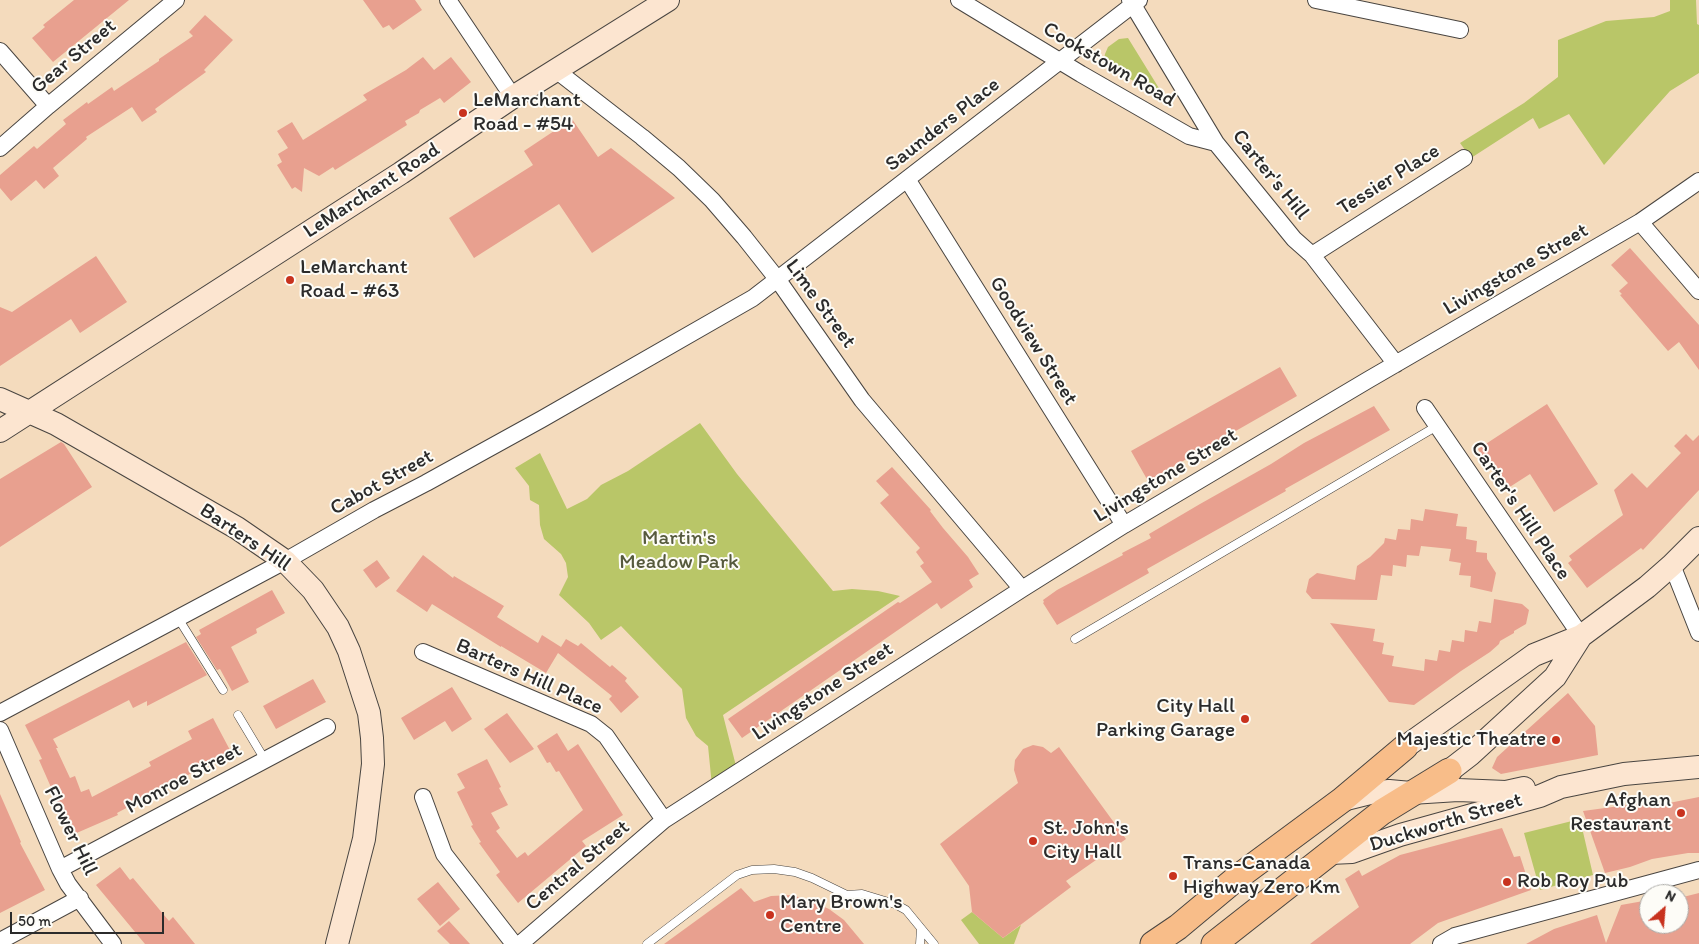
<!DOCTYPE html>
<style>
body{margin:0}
#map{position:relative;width:1699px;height:944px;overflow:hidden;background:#f4dbbd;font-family:Itim,sans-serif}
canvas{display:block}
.north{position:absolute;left:1639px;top:884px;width:50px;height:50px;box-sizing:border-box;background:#fdfcf7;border:1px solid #a9a8a5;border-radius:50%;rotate:27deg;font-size:14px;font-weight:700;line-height:20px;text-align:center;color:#2b2b2b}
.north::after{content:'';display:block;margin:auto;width:18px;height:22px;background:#c8321e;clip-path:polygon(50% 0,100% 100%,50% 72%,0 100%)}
.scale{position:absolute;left:10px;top:912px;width:154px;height:22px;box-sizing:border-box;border:2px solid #2b2b2b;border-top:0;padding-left:6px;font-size:15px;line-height:18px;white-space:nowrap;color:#2b2b2b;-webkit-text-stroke:4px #fdfcf7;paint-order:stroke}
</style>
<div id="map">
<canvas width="1699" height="944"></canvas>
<div class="north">N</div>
<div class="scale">50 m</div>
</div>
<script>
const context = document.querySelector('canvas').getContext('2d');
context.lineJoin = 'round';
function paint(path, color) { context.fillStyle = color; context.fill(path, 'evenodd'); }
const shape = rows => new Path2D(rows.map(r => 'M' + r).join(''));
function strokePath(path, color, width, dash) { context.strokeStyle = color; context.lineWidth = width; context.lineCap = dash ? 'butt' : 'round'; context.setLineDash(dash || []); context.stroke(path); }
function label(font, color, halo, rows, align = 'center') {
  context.font = font + ' Itim,sans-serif'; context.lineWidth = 4; context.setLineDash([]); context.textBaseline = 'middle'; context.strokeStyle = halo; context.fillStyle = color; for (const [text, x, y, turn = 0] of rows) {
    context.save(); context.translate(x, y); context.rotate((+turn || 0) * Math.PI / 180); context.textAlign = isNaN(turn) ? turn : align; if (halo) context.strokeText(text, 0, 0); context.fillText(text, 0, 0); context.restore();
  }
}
paint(shape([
 [1670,0,1696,0,1697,24,1699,25,1699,73,1670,91,1604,165,1569,114,1539,129,1533,118,1471,158,1460,143,1524,103,1558,77,1558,40,1606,21,1654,17,1670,11],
 [1128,38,1165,98,1108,67,1104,60,1105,54,1108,47,1119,39],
 [700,423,737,474,833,591,852,589,878,591,900,596,723,715,736,766,712,786,708,746,696,736,686,718,682,689,621,626,601,640,589,623,559,595,568,577,566,563,561,554,544,539,540,525,539,505,530,500,529,486,515,468,540,453,567,509,587,499,601,485,628,471],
 [1580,819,1593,875,1540,890,1524,833],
 [972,912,1003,938,1021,925,1014,944,979,944,961,920]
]), '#b9c668');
paint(shape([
 [74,0,129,0,53,62,32,38,45,27,43,25],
 [363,0,415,0,422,10,393,30,389,25,383,28],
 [205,15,233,40,204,70,206,72,155,109,157,112,142,122,132,107,86,137,87,139,53,168,59,176,44,189,36,180,11,201,0,188,0,175,34,146,37,149,66,124,63,120,87,102,88,104,112,87,114,91,159,61,159,59,193,36,189,32],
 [423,57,434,70,451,57,471,82,444,103,440,98,420,110,419,113,405,121,407,125,335,170,333,167,319,176,304,168,302,192,295,187,292,189,277,165,282,162,278,154,288,148,277,131,292,122,303,140,367,100,363,95,406,70],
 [572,119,598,157,611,148,675,198,592,253,559,204,474,258,449,218,533,165,524,151],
 [1630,248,1699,325,1699,370,1679,342,1668,351,1620,295,1622,294,1619,291,1628,283,1611,265],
 [96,256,127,302,80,333,71,319,0,366,0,307,12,312],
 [1280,367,1297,396,1148,481,1131,451],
 [1547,404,1598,484,1554,512,1530,474,1505,490,1478,449],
 [1374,406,1390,430,1285,489,1286,491,1147,569,1149,573,1057,625,1043,603,1044,602,1043,600,1057,590,1123,555,1122,553,1151,538,1149,534,1200,504,1271,464,1304,443],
 [1686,434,1693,441,1699,435,1699,490,1643,550,1641,548,1587,588,1568,563,1572,560,1569,556,1623,515,1614,490,1632,473,1647,488,1681,453,1674,446],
 [61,442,64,444,92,487,0,547,0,479],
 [892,467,931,510,930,511,943,528,968,557,979,574,969,580,973,587,941,609,937,603,742,738,728,719,898,602,900,603,932,582,920,566,924,563,916,552,920,548,880,503,889,495,876,481],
 [1425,509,1458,514,1456,526,1467,527,1466,539,1477,541,1476,552,1487,553,1487,559,1496,573,1492,592,1470,587,1471,576,1459,575,1461,563,1449,561,1451,549,1421,546,1419,556,1407,555,1406,567,1393,565,1392,576,1381,575,1377,600,1312,599,1306,592,1309,579,1317,573,1355,580,1357,566,1370,557,1384,543,1385,538,1396,540,1398,529,1410,530,1411,519,1423,521],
 [423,555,453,578,454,576,504,606,497,617,538,643,542,635,561,647,566,639,578,646,581,643,610,667,612,665,627,678,625,681,639,697,621,713,609,699,612,696,558,653,546,673,501,646,501,647,432,604,427,612,396,591],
 [377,560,390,578,376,588,363,570],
 [272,590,285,613,256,629,257,633,231,647,249,682,232,691,220,669,217,670,196,637,201,634,199,630],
 [1494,599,1522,604,1529,610,1526,624,1514,631,1514,633,1500,641,1499,644,1490,652,1461,671,1414,705,1389,702,1330,623,1375,629,1373,641,1384,643,1382,654,1394,656,1392,666,1424,671,1425,659,1437,661,1439,650,1450,652,1452,640,1464,642,1465,630,1477,632,1479,621,1491,623],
 [186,642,207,675,147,706,147,701,133,708,129,700,53,739,58,748,56,748,70,778,75,776,81,792,89,789,92,797,151,766,149,762,192,739,188,731,213,718,231,752,117,813,118,815,72,835,39,760,42,759,25,725],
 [313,679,326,702,276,729,263,706],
 [452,687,472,719,452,732,445,721,414,740,401,718],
 [1568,693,1595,726,1598,755,1501,774,1492,768,1497,757],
 [507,713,534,749,510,763,484,729],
 [557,733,568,751,578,744,623,815,582,841,586,846,518,903,496,875,500,872,479,843,481,842,471,826,473,825,457,792,465,788,457,774,487,759,501,787,499,788,508,805,491,813,500,828,496,831,517,858,525,852,528,856,583,810,559,771,556,772,550,762,547,763,537,746],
 [1033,745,1043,747,1051,753,1059,747,1126,839,1066,881,1071,887,1003,938,972,912,969,886,940,844,1018,783,1014,770,1015,760,1023,749],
 [0,794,21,842,20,843,45,890,0,913],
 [1699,797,1699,853,1688,853,1652,859,1630,867,1605,873,1583,811,1642,803,1642,805,1669,803],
 [1502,828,1514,857,1520,856,1531,890,1438,923,1410,944,1310,944,1359,907,1345,879,1359,870,1362,876,1400,855],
 [120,867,130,880,133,878,169,921,173,917,195,944,145,944,96,885],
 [438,882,460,909,440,926,417,899],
 [741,888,754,902,771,896,792,895,811,901,829,909,844,920,864,944,664,944],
 [1699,893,1699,944,1526,944,1554,929,1597,915,1606,943,1621,905,1649,900,1649,924,1679,924,1679,898],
 [449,921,470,944,450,944,437,931]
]), '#e8a08f');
const lane = shape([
 [178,618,223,690],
 [1075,639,1437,426],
 [238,715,265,760],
 [647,944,737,875,752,870,774,869,795,872,812,878,847,895,862,894,895,904,906,910,934,944],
 [920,944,921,929]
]);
const street = shape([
 [448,0,513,97],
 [959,0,1081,74,1189,136,1216,143],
 [1130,0,1216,143,1294,239,1312,255,1396,364],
 [1316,0,1460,30],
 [0,51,48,106],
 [557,71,642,137,679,168,712,200,744,237,778,280,862,400,1022,589],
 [0,148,48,106,176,0],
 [907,179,1124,525],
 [1640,222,1699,291],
 [1312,255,1464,158],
 [1425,408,1581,636],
 [1672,565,1699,633],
 [423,652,591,724,606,736,664,820],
 [0,713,285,561,374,510,426,483,542,419,753,298,1139,0],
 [0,730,60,869,68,884,113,944],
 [423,797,444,854,514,944],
 [60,869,327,727],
 [0,941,80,898],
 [520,944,664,820,1022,589,1124,525,1368,380,1640,222,1699,181],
 [1441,944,1455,936,1699,870]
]);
const secondary = shape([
 [0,399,56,424,237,528,285,561,313,590,338,627,349,651,369,713,372,738,373,764,364,839,337,944],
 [0,431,401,173,513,97,668,0],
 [1405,747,1534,655,1581,636,1647,587,1672,565,1699,538],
 [1449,771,1471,754,1555,677,1581,636],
 [1342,800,1370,793,1389,791,1411,793,1458,790,1506,792,1524,788],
 [1330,853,1352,852,1400,835,1540,796,1561,787,1624,774,1699,767]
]);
const primary = shape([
 [1153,944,1178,927,1238,877,1342,800,1405,747],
 [1214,944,1382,812,1449,771]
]);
strokePath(lane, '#494541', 9);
strokePath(street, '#494541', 18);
strokePath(secondary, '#494541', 24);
strokePath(primary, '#494541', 27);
strokePath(lane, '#fff', 8);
strokePath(street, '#fff', 16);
strokePath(secondary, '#fce5d0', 22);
strokePath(primary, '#f8bd89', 25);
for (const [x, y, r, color] of [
 [463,113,5,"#c8321e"],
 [290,280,5,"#c8321e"],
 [1245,719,5,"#c8321e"],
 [1556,740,5,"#c8321e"],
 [1681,813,5,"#c8321e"],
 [1033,841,5,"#c8321e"],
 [1173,876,5,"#c8321e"],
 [1507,882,5,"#c8321e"],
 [770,915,5,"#c8321e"]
]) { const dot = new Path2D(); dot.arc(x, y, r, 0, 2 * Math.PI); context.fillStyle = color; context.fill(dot); strokePath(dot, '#fdfcf7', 2); }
label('21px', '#2b2b2b', '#fdfcf7', [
 ["Gear Street",74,57,-40],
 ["Cookstown Road",1109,65,30],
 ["Saunders Place",943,125,-38],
 ["Carter's Hill",1270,175,51],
 ["Tessier Place",1389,180,-32],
 ["LeMarchant Road",372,191,-33],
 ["Livingstone Street",1516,270,-30],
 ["Lime Street",820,304,54],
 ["Goodview Street",1033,341,58],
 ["Livingstone Street",1166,476,-31],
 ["Cabot Street",382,483,-29],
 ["Carter's Hill Place",1520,511,56],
 ["Barters Hill",245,538,34],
 ["Barters Hill Place",529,677,24],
 ["Livingstone Street",823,692,-33],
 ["Monroe Street",184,779,-28],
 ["Duckworth Street",1446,823,-17],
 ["Flower Hill",70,831,64],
 ["Central Street",578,866,-40]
]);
label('21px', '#2b2b2b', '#fdfcf7', [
 ["LeMarchant",473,101],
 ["Road - #54",473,125],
 ["LeMarchant",300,268],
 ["Road - #63",300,292],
 ["City Hall",1235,707,"right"],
 ["Parking Garage",1235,731,"right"],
 ["Majestic Theatre",1546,740,"right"],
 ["Afghan",1671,801,"right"],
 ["Restaurant",1671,825,"right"],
 ["St. John's",1043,829],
 ["City Hall",1043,853],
 ["Trans-Canada",1183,864],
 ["Highway Zero Km",1183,888],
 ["Rob Roy Pub",1517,882],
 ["Mary Brown's",780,903],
 ["Centre",780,927]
], 'left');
label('21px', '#565a3d', '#fdfcf7', [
 ["Martin's",679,539],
 ["Meadow Park",679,563]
]);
</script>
